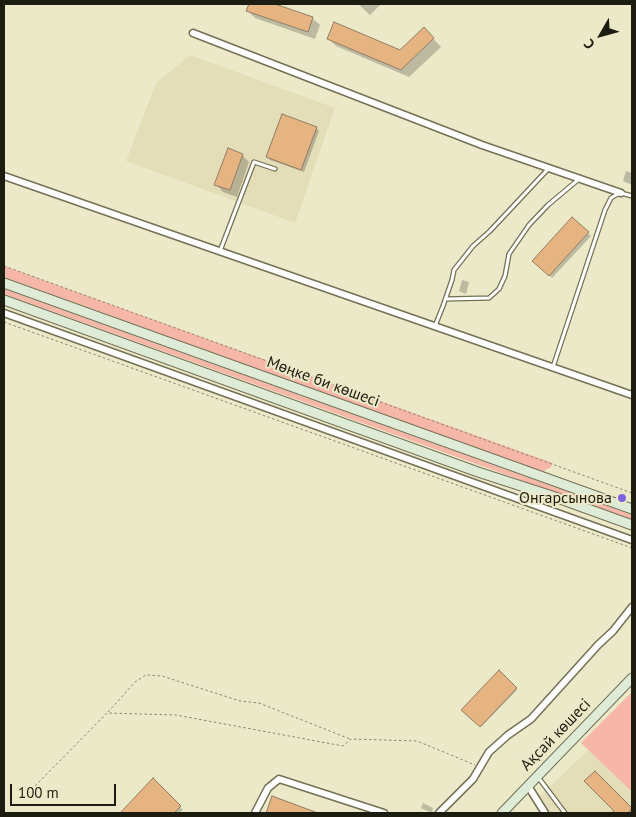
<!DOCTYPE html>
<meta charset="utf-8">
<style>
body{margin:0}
#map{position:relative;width:636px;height:817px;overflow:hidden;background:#ece9c9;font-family:"PT Sans",sans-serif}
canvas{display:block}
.frame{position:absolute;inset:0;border:5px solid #1d1c10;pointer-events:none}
.north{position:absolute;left:576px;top:10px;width:50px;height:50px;-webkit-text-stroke:4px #ece9c9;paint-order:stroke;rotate:232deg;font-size:14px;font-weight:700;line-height:20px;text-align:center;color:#1d1c10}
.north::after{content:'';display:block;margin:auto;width:18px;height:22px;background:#1d1c10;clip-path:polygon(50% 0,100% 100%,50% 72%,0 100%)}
.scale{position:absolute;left:10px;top:784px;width:106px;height:22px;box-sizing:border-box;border:2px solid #1d1c10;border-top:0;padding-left:6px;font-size:15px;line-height:18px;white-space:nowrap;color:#1d1c10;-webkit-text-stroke:4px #ece9c9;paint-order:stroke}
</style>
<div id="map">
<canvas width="636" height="817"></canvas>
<div class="frame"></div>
<div class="north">С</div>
<div class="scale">100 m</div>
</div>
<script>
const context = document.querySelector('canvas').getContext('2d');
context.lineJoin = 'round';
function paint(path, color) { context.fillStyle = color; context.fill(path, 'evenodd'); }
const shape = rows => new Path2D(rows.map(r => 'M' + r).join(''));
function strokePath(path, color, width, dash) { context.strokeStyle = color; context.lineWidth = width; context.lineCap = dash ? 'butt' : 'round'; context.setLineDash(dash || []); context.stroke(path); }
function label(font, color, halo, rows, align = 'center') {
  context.font = font + ' "PT Sans",sans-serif'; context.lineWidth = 4; context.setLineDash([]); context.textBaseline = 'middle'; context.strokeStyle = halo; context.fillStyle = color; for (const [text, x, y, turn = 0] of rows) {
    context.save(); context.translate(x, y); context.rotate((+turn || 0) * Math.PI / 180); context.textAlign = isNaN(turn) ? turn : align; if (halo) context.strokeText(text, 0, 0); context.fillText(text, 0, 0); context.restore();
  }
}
paint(shape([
 [190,55,335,108,295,223,126,161,156,83],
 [588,750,632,792,632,813,551,813,540,796]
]), '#e3deb7');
paint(shape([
 [4,266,553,463,551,467,542,472,4,277],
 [4,289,632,515,632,520,4,294],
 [632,692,632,792,581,743]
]), '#f6b6a8');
paint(shape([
 [250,4,271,4,312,18,320,25,315,39,255,18,248,11],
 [358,4,381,4,370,15],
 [424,29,441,47,409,77,336,46,329,39,400,51],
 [316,128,319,131,304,172,270,160,267,156],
 [242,155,249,162,237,197,223,192,216,184],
 [626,171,632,173,632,185,623,181],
 [572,219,591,236,552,278,534,261],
 [462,280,469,282,466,294,459,291],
 [499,672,517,690,481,727,463,709],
 [595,773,632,809,632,813,613,813,616,811],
 [153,780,183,810,179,813,122,813],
 [423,803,433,808,432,813,421,808]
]), '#0003');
const building = shape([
 [249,4,275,4,313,17,308,32,246,11,249,4],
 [334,22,400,50,424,27,434,38,401,70,327,39,334,22],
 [282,114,317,127,301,170,266,157,282,114],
 [228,148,243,154,230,190,214,185,228,148],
 [572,217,589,232,549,276,532,261,572,217],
 [499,670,517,688,480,727,461,710,499,670],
 [595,771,632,808,628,813,611,813,614,811,584,781,595,771],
 [153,778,181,806,174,813,120,813,153,778],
 [272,796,318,813,266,813,272,796]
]);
paint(building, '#e6b481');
strokePath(building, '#927c66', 1);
const lane = shape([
 [220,251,254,162,275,169],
 [446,299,489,298,499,289,505,276,509,254,529,225,548,205,579,179],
 [435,326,443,306,452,280,454,270,473,246,490,231,549,168],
 [553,367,605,210,611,198,616,195,621,193,632,196],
 [538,777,565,813]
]);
const street = shape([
 [193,33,482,145,621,193],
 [4,176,632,395],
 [4,313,632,540],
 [528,786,545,813],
 [255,813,268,788,279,779,384,813],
 [439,813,473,779,489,752,508,735,531,719,598,645,613,631,632,607]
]);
const secondary = shape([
 [4,283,632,509],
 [4,300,478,472,552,496,632,525],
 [502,813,632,678]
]);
strokePath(lane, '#747054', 5.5);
strokePath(street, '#747054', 9);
strokePath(secondary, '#747054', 11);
strokePath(shape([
 [4,266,632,493],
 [4,322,632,548],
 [108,712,135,682,146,675,162,676,240,701,259,703,350,739],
 [35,786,107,713,176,715,343,746,351,739,417,741,475,765]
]), '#86846e', 1, [2.5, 2.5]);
strokePath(lane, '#fff', 3);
strokePath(street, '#fff', 6);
strokePath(secondary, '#deecd7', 9);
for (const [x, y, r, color] of [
 [622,498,5,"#7e63de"]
]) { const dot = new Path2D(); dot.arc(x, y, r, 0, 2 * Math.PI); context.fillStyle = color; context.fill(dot); strokePath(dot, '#ece9c9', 2); }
label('16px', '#1d1c10', '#ece9c9', [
 ["Мөңке би көшесі",323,382,20],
 ["Ақсай көшесі",556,735,-46]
]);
label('16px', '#1d1c10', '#ece9c9', [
 ["Онгарсынова",612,498]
], 'right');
</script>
